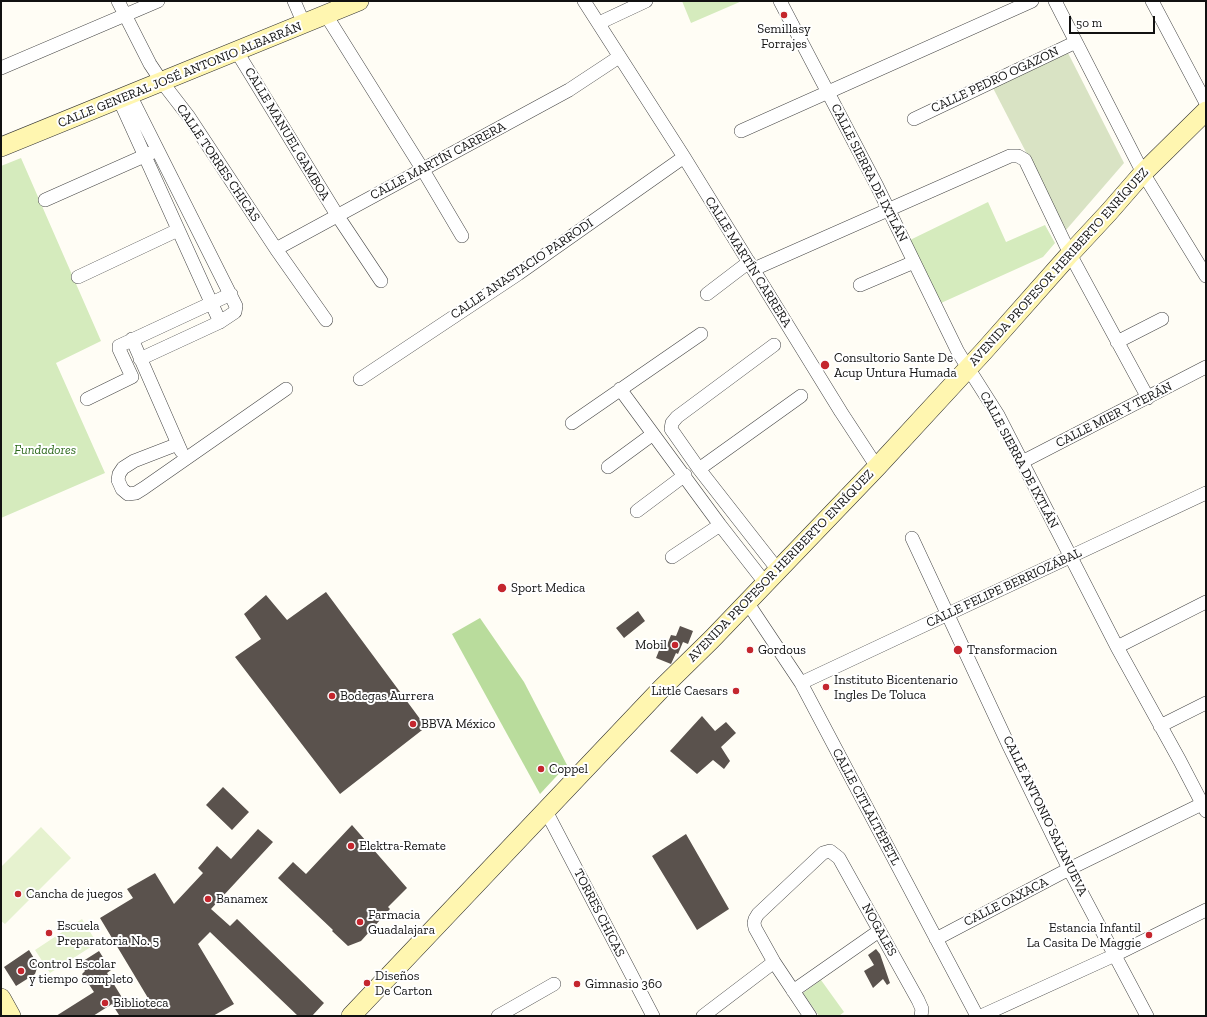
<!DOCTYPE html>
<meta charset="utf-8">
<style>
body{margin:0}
#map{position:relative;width:1207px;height:1017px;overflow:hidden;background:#fffdf5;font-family:"Zilla Slab",serif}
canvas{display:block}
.frame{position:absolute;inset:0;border:2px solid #111;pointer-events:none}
.scale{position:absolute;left:1069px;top:16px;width:86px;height:18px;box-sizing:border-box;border:2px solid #111;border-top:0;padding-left:5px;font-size:12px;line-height:14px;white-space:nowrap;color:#111;-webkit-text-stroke:3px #fff;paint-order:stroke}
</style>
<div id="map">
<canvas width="1207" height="1017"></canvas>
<div class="frame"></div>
<div class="scale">50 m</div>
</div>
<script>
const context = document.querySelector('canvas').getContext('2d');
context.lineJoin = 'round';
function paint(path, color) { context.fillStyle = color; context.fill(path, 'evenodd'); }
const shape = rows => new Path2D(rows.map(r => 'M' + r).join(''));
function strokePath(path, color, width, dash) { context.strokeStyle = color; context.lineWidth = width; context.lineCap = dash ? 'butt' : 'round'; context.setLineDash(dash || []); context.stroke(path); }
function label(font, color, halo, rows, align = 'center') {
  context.font = font + ' "Zilla Slab",serif'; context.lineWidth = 4; context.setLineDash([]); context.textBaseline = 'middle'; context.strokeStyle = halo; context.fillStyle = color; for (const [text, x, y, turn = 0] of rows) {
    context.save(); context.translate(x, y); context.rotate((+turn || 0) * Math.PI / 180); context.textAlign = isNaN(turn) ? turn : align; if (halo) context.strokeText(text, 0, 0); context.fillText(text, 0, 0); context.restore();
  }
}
paint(shape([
 [682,1,742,1,691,23],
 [21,158,101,341,56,363,105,473,1,518,1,166],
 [988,202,1006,242,1045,225,1055,243,1043,257,941,303,910,240],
 [821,980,844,1012,839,1016,819,1016,803,993]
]), '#d5ebbd');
paint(shape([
 [480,618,524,682,567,765,540,794,452,634]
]), '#b9dc9c');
paint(shape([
 [1068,53,1124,163,1066,230,993,88]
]), '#d9e3c4');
paint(shape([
 [41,827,71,858,5,924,1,921,1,867],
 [82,919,97,943,50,973,35,950]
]), '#e6f2cf');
paint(shape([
 [326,592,426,727,340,794,235,657,261,639,244,614,266,595,287,620],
 [638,611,645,621,624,638,616,628],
 [680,626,693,631,688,644,683,642,678,654,676,653,671,664,656,658,662,643,667,645,671,635,676,636],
 [702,716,715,731,726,722,736,733,721,747,730,761,724,769,713,760,697,774,670,751],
 [223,787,249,812,232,830,206,805],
 [352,825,407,888,388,907,390,909,361,941,348,946,332,931,333,930,278,878,293,862,306,874],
 [258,829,273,842,211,909,230,926,237,919,324,1003,312,1016,298,1016,210,932,198,944,234,1004,213,1016,118,1016,119,1015,112,1004,93,1016,56,1016,94,992,82,974,85,971,80,963,99,951,111,970,107,973,129,1009,148,998,100,918,133,898,127,889,155,873,174,904,203,873,198,868,217,846,231,859],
 [686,834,729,909,697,930,652,856],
 [876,949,880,954,890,983,887,985,883,979,873,988,864,971,874,965,868,955],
 [29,950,38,965,35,974,16,986,4,967]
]), '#5a524d');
const street = shape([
 [118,1,150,64,162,82,189,117,276,249,326,320],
 [294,1,304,24],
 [584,1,684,157,841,412,877,467],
 [780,1,877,186,958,352,998,415,1117,647,1180,761,1206,811],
 [1055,1,1143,173,1206,276],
 [1152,1,1206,103],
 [326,15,423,170,462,236],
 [599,23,646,1],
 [237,52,337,215,381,281],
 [1,68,158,1],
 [130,95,236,306,235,312,220,322,140,359],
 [119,99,220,322],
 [914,119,1076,42],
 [741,131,1032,1],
 [45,200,151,153],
 [276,249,569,90,619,57],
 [754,269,1010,156,1018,156,1025,160,1070,254,1148,398],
 [78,277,178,230],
 [860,285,914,262],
 [707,294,749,262],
 [132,339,181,451],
 [1117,342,1162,319],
 [774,345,677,417,672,423,671,429,699,469,778,570],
 [360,379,518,274,684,157],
 [620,389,720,525,766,584],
 [87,399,132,377,119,349,119,346,231,294],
 [572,423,701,334],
 [178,444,134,461,123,468,119,474,118,480,122,489,128,494,136,493,144,488,286,389],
 [1022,462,1206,367],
 [608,467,653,434],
 [699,469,801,396],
 [637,511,685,475],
 [912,538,1009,746,1069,869,1147,1016],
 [672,557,720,525],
 [747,602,801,683,977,1016],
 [1117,647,1206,602],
 [801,683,1206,493],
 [1160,726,1206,703],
 [546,811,653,1016],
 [936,939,1069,869,1206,802],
 [793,991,879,931],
 [498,1016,554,984],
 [703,1016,774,962],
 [810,1016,774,962,755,928,754,923,755,919,758,914,823,853,830,851,839,858,918,1000,922,1009,921,1016],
 [981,1016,1115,955,1206,910]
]);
const secondary = shape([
 [1,147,359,1],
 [1,998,11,1016],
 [351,1016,662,688,712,639,877,467,984,351,1070,254,1109,212,1143,173,1206,111]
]);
strokePath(street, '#444', 14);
strokePath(secondary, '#333', 20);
strokePath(street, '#fff', 13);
strokePath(secondary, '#fff6b0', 19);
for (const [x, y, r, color] of [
 [784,15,4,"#c4262e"],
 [825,365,5,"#c4262e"],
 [502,588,5,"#c4262e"],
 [675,645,4,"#c4262e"],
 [750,650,4,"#c4262e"],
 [958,650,5,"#c4262e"],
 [826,687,4,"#c4262e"],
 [736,691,4,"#c4262e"],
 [332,696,4,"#c4262e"],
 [413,724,4,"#c4262e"],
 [541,769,4,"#c4262e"],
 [351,846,4,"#c4262e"],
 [18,894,4,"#c4262e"],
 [208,899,4,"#c4262e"],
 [360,922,4,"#c4262e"],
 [49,933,4,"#c4262e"],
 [1149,935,4,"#c4262e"],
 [21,971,4,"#c4262e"],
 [367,983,4,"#c4262e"],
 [577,984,4,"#c4262e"],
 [105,1003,4,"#c4262e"]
]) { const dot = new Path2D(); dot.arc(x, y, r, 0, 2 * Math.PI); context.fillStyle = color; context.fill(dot); strokePath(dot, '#fff', 1.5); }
label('13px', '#111', '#fff', [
 ["Semillasy",784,29,"center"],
 ["Forrajes",784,44,"center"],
 ["Consultorio Sante De",834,358],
 ["Acup Untura Humada",834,373],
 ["Sport Medica",511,588],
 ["Mobil",667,645,"right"],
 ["Gordous",758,650],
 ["Transformacion",967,650],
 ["Instituto Bicentenario",834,680],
 ["Ingles De Toluca",834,695],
 ["Little Caesars",728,691,"right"],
 ["Bodegas Aurrera",340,696],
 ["BBVA México",421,724],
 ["Coppel",549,769],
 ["Elektra-Remate",359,846],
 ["Cancha de juegos",26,894],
 ["Banamex",216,899],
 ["Farmacia",368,915],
 ["Guadalajara",368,930],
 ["Escuela",57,926],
 ["Preparatoria No. 5",57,941],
 ["Estancia Infantil",1141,928,"right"],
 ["La Casita De Maggie",1141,943,"right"],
 ["Control Escolar",29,964],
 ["y tiempo completo",29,979],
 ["Diseños",375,976],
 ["De Carton",375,991],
 ["Gimnasio 360",585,984],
 ["Biblioteca",113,1003]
], 'left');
label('13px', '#111', '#fff', [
 ["CALLE GENERAL JOSÉ ANTONIO ALBARRÁN",180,75,-22],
 ["CALLE PEDRO OGAZON",995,80,-25],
 ["CALLE MANUEL GAMBOA",287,134,59],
 ["CALLE MARTÍN CARRERA",438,161,-28],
 ["CALLE TORRES CHICAS",218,163,56],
 ["CALLE SIERRA DE IXTLÁN",869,173,63],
 ["CALLE MARTÍN CARRERA",748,262,58],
 ["AVENIDA PROFESOR HERIBERTO ENRÍQUEZ",1059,267,-48],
 ["CALLE ANASTACIO PARRODI",522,269,-34],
 ["CALLE MIER Y TERÁN",1114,415,-27],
 ["CALLE SIERRA DE IXTLÁN",1019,460,62],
 ["AVENIDA PROFESOR HERIBERTO ENRÍQUEZ",781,566,-46],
 ["CALLE FELIPE BERRIOZÁBAL",1004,588,-25],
 ["CALLE CITLALTÉPETL",866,807,62],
 ["CALLE ANTONIO SALANUEVA",1045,816,64],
 ["CALLE OAXACA",1006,902,-27],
 ["TORRES CHICAS",599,913,63],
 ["NOGALES",879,930,61]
]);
label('italic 13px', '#2f6b1f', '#fff', [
 ["Fundadores",45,450]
]);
</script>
